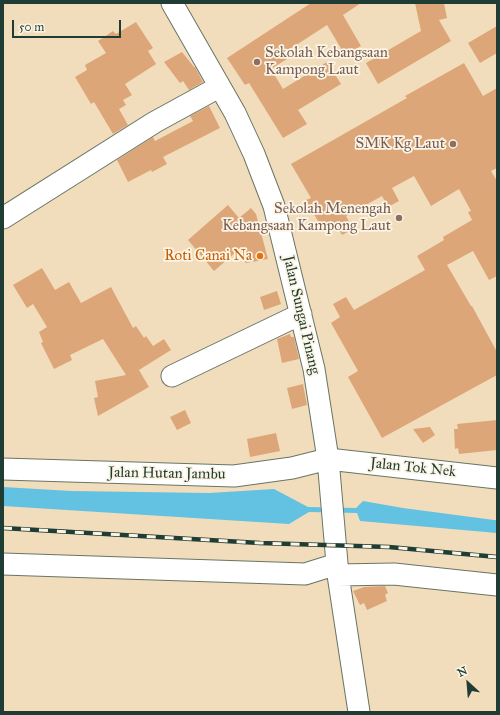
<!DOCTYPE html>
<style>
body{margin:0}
#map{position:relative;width:500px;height:715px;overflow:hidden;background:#f1ddbc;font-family:"IM FELL Great Primer",serif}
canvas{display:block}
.frame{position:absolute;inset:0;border:4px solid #1f3d34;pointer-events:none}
.north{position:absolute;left:448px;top:663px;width:40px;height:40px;-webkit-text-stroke:3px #fcf5e5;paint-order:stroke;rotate:334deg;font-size:11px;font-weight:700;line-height:16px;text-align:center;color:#1f3d34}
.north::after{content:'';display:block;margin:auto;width:14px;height:18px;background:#1f3d34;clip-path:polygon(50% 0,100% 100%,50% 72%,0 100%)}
.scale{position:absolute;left:12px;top:20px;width:109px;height:18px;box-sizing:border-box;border:2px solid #1f3d34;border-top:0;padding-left:5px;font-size:12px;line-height:14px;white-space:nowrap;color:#1f3d34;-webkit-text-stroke:3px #fcf5e5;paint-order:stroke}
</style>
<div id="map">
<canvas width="500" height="715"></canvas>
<div class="frame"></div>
<div class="north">N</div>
<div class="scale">50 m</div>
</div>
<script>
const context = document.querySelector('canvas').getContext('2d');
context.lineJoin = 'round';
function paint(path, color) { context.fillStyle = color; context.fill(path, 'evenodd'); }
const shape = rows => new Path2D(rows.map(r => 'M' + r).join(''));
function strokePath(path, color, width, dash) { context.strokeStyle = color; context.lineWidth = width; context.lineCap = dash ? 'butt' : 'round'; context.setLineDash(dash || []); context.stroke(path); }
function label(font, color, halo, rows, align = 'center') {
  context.font = font + ' "IM FELL Great Primer",serif'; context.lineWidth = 3.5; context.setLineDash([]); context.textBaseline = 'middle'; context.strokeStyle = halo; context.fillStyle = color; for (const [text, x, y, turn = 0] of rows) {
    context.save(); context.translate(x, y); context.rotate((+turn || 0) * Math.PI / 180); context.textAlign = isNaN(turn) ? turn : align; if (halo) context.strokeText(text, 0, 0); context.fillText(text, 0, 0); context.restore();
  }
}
paint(shape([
 [3,487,72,491,209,493,274,489,308,507,356,508,363,501,403,508,494,520,497,520,497,533,360,521,357,513,309,512,289,524,3,506]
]), '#63c2e1');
paint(shape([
 [311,3,361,3,343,15,361,46,345,55,327,25,284,53,287,59,271,69,283,89,327,62,341,84,298,110,307,124,283,138,249,83,245,85,227,58],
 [415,3,444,3,447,18,439,20,451,41,378,84,366,63,421,31],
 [136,22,153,48,148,51,156,64,125,84,132,95,123,100,126,105,119,109,128,125,113,134,94,102,91,104,75,77,87,70,85,65,106,53,98,41,113,31,116,34],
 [497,26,497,53,480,63,468,43],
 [182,52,194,67,195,67,203,82,189,90,183,81,180,83,164,62],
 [464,63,483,96,497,88,497,168,491,171,497,181,497,276,489,280,473,251,447,265,471,306,472,306,497,352,497,375,382,438,348,377,358,371,331,323,340,317,333,304,346,297,354,310,425,270,417,256,444,240,443,237,472,220,468,212,471,211,459,189,431,206,414,176,392,188,399,201,388,207,382,196,346,216,353,229,342,235,335,223,323,230,306,200,311,198,291,164,407,98,405,96],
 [209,106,220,128,163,157,167,164,152,172,151,170,128,182,117,160,153,137,155,141,193,121,190,116],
 [228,205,239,218,251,208,256,214,268,259,246,263,236,252,214,271,188,240],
 [42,268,55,290,69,282,81,303,111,287,133,328,136,326,144,338,146,336,153,346,164,339,171,350,139,370,149,387,98,416,94,398,98,397,95,381,126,375,103,339,70,355,72,360,54,369,41,343,43,342,39,332,47,327,33,304,27,308,13,285],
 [277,291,281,304,264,310,260,297],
 [290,334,291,337,294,337,299,359,282,363,277,339],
 [303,384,307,405,292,409,287,388],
 [185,410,191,423,177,430,170,417],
 [497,420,497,450,459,454,458,448,455,449,454,429,458,429,457,424],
 [430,427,435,435,423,443,413,429],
 [276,433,280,451,250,457,247,439],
 [385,586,388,593,385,595,387,601,367,610,364,603,360,605,353,591,364,587]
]), '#dda678');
const minor = shape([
 [172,3,235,113,254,154,274,206,314,369,328,459,338,575,359,712],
 [3,218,155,122,219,87],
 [172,376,301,314],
 [3,469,234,476,292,468,328,459,497,478],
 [3,564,305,574,337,564],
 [338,575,394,574,497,585]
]);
strokePath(minor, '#687564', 23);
strokePath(minor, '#fff', 21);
const rail = shape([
 [3,528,260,543,389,547,497,557]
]);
strokePath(rail, '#1f3d34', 4.5);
strokePath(rail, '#fcf5e5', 3, [9]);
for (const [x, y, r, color] of [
 [257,62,4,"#8d6e63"],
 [453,144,4,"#8d6e63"],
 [399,218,4,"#8d6e63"],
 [260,256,4,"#e8710a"]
]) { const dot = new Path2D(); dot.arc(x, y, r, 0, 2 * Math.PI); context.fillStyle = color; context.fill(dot); strokePath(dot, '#fcf5e5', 1.5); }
label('15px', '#785e54', '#fcf5e5', [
 ["Sekolah Kebangsaan",265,53,"left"],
 ["Kampong Laut",265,70,"left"],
 ["SMK Kg Laut",445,144],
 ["Sekolah Menengah",391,209],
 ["Kebangsaan Kampong Laut",391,226]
], 'right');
label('15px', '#c56008', '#fcf5e5', [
 ["Roti Canai Na",252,256]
], 'right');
label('15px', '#1f3d34', '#fcf5e5', [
 ["Jalan Sungai Pinang",301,315,77],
 ["Jalan Tok Nek",413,468,6],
 ["Jalan Hutan Jambu",167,474,1]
]);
</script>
